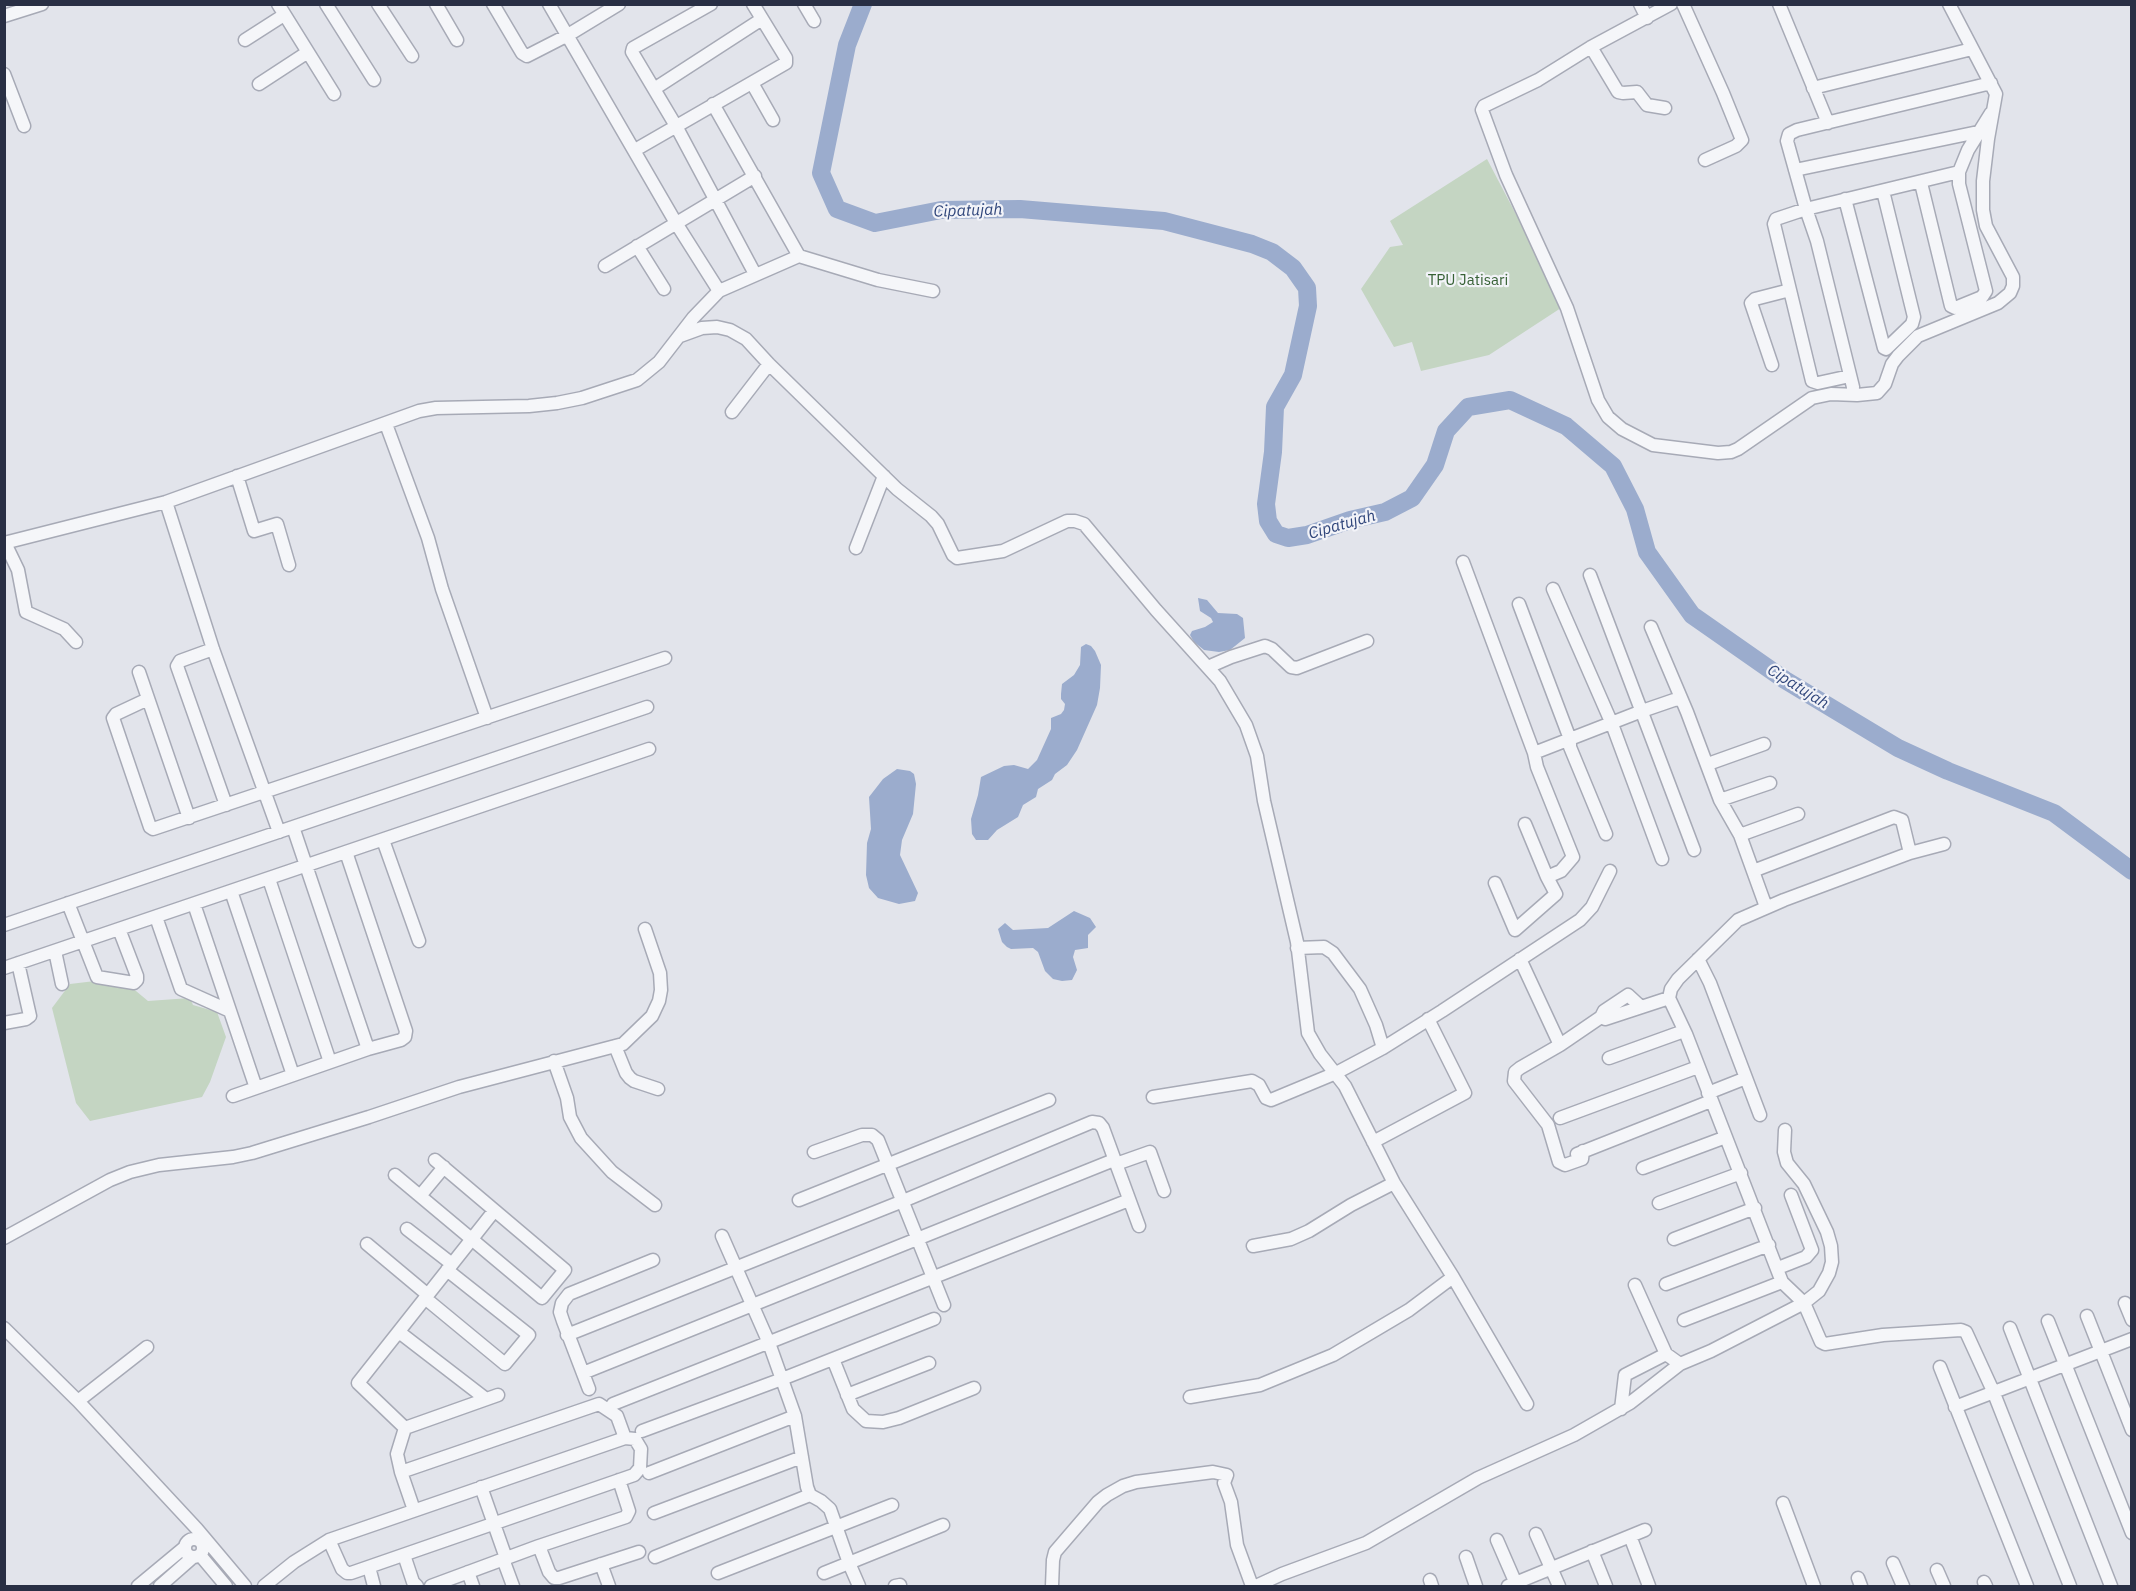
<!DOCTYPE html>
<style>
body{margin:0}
#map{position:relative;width:2136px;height:1591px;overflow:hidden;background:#e2e4eb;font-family:"IBM Plex Sans",sans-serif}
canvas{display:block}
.frame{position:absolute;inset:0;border:6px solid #292f44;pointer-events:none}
</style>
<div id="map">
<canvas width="2136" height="1591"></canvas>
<div class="frame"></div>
</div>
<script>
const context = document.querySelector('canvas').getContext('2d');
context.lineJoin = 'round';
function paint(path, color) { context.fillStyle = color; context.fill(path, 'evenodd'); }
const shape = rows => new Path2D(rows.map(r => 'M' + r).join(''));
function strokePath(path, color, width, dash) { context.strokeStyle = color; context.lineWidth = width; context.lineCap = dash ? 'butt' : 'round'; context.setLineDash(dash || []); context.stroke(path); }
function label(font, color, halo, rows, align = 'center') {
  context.font = font + ' "IBM Plex Sans",sans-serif'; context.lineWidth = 4.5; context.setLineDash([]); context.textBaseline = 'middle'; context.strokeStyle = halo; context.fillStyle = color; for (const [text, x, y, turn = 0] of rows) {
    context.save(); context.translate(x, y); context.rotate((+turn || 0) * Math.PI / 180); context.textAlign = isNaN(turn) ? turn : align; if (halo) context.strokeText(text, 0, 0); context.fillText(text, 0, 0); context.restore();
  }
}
paint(shape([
 [1487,159,1564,306,1489,355,1421,371,1412,342,1394,347,1361,289,1390,247,1403,245,1390,221],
 [95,981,130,986,148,1001,190,998,193,1005,217,1012,226,1037,210,1082,202,1097,90,1121,76,1103,52,1008,70,984]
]), '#c4d5c2');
paint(shape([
 [1198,598,1207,600,1218,613,1237,614,1243,618,1245,638,1230,650,1219,652,1204,650,1194,642,1190,635,1192,631,1205,627,1213,622,1211,618,1200,611],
 [1086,644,1091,646,1095,651,1101,665,1100,688,1097,705,1077,750,1067,765,1055,774,1052,780,1038,789,1036,797,1023,805,1018,817,997,830,988,840,976,840,972,834,971,819,978,795,981,777,1004,766,1014,765,1028,769,1037,760,1051,729,1051,718,1061,714,1064,710,1065,704,1061,699,1061,694,1062,684,1074,675,1080,665,1081,647],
 [897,769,910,771,914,774,916,784,913,814,902,840,900,855,918,893,915,901,899,904,878,898,869,888,866,875,867,843,871,829,869,797,883,779],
 [1074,911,1090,918,1096,927,1088,935,1088,948,1075,950,1073,957,1077,970,1072,980,1062,981,1053,979,1045,971,1038,952,1033,948,1011,949,1007,947,1002,942,998,929,1005,923,1013,930,1048,928]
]), '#9baccd');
strokePath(shape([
 [863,4,847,45,821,173,837,209,875,223,941,210,1020,209,1164,221,1252,244,1272,252,1293,268,1307,288,1308,306,1293,375,1275,407,1273,452,1266,504,1268,521,1276,534,1288,538,1307,535,1350,520,1385,512,1412,498,1435,465,1446,431,1468,407,1510,400,1566,426,1613,466,1635,509,1647,552,1692,615,1785,680,1898,748,1948,771,2054,813,2132,871]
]), '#9baccd', 18);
const street = shape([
 [278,4,334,94],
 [326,4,374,80],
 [378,4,412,56],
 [436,4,457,40],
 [493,4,522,53,527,56,568,35,619,4],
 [549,4,676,223,719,291],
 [711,4,633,48,632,52,676,126,755,274],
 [804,4,814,21],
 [1640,4,1647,18],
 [1671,4,1591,47,1538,80,1484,106,1482,110,1506,175,1567,308,1598,400,1608,417,1622,429,1653,445,1718,453,1731,452,1738,449,1812,398,1831,394,1857,395,1877,393,1885,384,1892,364,1898,356,1918,336,1998,303,2010,293,2013,286,2013,277,1986,226,1983,210,1983,181,1988,139,1996,94,1949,4],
 [1683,4,1723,93,1742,140,1736,146,1705,160],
 [1779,4,1828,123],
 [4,16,42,4],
 [245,40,284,15],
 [1591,47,1618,92,1623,93,1637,92,1647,105,1665,108],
 [4,74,24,126],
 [752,83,773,120],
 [259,84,308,52],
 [1813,88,1972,49],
 [654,89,762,19],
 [713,104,799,256,878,280,933,291],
 [635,150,786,63,786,58,753,4],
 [1795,170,1978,132],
 [1959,172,1806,209,1787,141,1789,134,1797,130,1991,83],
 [1921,183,1951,306,1955,308,1982,297,1986,291,1959,184,1959,172,1968,150,1991,113],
 [1845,199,1884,348,1886,349,1912,324,1914,317,1883,191],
 [637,246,664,289],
 [605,266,755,176],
 [680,336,702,328,717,327,730,330,746,339,769,364,897,489,931,516,938,524,953,555,957,558,1003,551,1067,521,1075,521,1084,524,1156,610,1220,681,1246,725,1257,756,1264,801,1297,942,1308,1033,1320,1054,1345,1086,1394,1183,1453,1277,1527,1404],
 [1772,365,1751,303,1755,299,1790,290],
 [1850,376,1818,383,1812,381,1774,224,1776,219,1806,209,1817,241,1853,387],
 [732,412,769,364],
 [386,424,428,538,442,589,487,718],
 [237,476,254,531,277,524,289,565],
 [166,502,213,649,279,832],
 [4,543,166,502,419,411,436,408,529,406,557,403,582,398,637,380,659,362,693,318,719,291,799,256],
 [5,543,18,570,26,612,64,629,76,642],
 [856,548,884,476],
 [1463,562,1534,753,1537,767,1573,857,1561,871,1547,877,1556,894,1515,930,1495,883],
 [1590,575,1694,850],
 [1553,589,1612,724,1662,859],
 [1519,604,1570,739,1570,747,1606,834],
 [1651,627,1687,712,1720,800,1740,835,1766,907],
 [213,649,180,661,177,666,226,805],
 [1208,667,1231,657,1265,646,1272,649,1291,667,1297,668,1367,641],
 [139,672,189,818],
 [148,699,116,714,113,718,150,827,153,829,665,658],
 [1534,753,1642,711,1674,700,1681,699],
 [1708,764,1764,744],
 [1720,800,1770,783],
 [1525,824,1547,877],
 [293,827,368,1049],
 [1740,835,1798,814],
 [383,840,419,941],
 [1944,844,1910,853,1784,900,1738,920,1678,979,1671,989,1669,998,1686,1034,1782,1282,1804,1303,1821,1342,1825,1344,1883,1335,1961,1330,1966,1332,1993,1391,2070,1586],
 [1753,871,1894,817,1902,820,1910,853],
 [269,879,330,1062],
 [231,891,293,1075],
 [68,903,97,977,134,983,137,980,137,976,119,929],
 [194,904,256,1088],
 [156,917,181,989,230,1011],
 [4,925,647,707],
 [1297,948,1324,947,1333,953,1360,989,1376,1025,1383,1048],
 [55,951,62,984],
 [1520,959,1560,1045,1520,1068,1515,1072,1514,1081,1548,1125,1559,1162,1565,1165,1582,1159,1583,1151],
 [1698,959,1710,983,1760,1115],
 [4,968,649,749],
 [1641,1007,1628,995,1604,1011,1601,1017,1605,1019,1669,998],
 [4,1023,26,1019,30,1016,18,963],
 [1560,1045,1601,1017],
 [615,1046,626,1073,630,1078,634,1081,658,1089],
 [1609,1058,1684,1031],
 [554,1061,567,1098,570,1117,581,1138,612,1172,655,1205],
 [1708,1093,1746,1078],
 [233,1096,368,1049,401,1040,405,1037,406,1031,346,852],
 [1153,1097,1252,1081,1259,1085,1266,1098,1271,1100,1336,1073,1383,1048,1442,1011,1580,920,1592,907,1610,871],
 [1560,1118,1698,1067],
 [1373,1142,1465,1093,1428,1019],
 [814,1152,862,1135,872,1135,878,1140,944,1305],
 [1577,1154,1711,1101],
 [1116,1164,1150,1152,1164,1191],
 [1643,1168,1726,1137],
 [395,1175,542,1298,565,1270,435,1160],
 [420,1196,444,1167],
 [799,1200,1049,1100],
 [1659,1203,1741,1173],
 [407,1229,452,1264],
 [722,1236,769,1343,795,1416,807,1487,810,1495,821,1501,830,1509,849,1563,859,1586],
 [4,1238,110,1180,130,1172,159,1165,233,1157,252,1153,369,1117,459,1087,623,1044,652,1016,659,1001,661,990,660,973,645,929],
 [1674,1239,1755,1208],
 [367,1244,428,1295],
 [1253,1246,1291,1239,1309,1231,1351,1205,1394,1183],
 [1778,1268,1806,1257,1812,1250,1791,1195],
 [1666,1284,1769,1245],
 [1635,1285,1666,1354,1680,1364],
 [425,1298,505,1364,529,1335,447,1270],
 [2125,1303,2132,1320],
 [2087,1316,2132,1430],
 [1684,1320,1782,1282],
 [2048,1321,2132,1533],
 [4,1328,78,1401,197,1529,245,1586],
 [2010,1328,2111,1586],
 [399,1332,486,1399],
 [567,1335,903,1201,1092,1122,1099,1123,1103,1128,1139,1226],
 [833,1359,853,1409,866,1421,883,1422,899,1418,974,1388],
 [1940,1367,2027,1586],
 [583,1373,1114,1160],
 [589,1389,563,1321,560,1312,562,1303,569,1294,653,1260],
 [847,1395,929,1363],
 [1190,1397,1260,1385,1333,1355,1409,1310,1453,1277],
 [78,1401,147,1347],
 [613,1404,1129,1200],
 [1955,1407,2132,1339],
 [1621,1409,1625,1375,1666,1354],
 [405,1428,358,1383,494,1211],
 [642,1431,782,1379,934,1319],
 [401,1472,397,1454,405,1428,498,1395],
 [649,1473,795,1416],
 [481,1487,506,1558],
 [1783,1503,1814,1586],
 [414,1510,401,1472,599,1404,617,1416,625,1438],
 [654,1513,802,1457],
 [1536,1534,1559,1586],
 [1630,1536,1649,1586],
 '185 1548a9 9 0 1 1 18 0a9 9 0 1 1-18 0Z',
 [1497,1540,1517,1586],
 [539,1546,549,1572,554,1578,559,1578,639,1552],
 [1592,1551,1606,1586],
 [200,1555,226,1586],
 [404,1555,413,1582,417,1586],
 [655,1557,810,1495],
 [1466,1557,1476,1586],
 [503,1559,513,1586],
 [1893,1563,1903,1586],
 [601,1564,609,1586],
 [369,1567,374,1586],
 [1937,1570,1944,1586],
 [468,1572,473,1586],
 [718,1573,892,1505],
 [824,1573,943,1525],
 [1858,1578,1861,1586],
 [1430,1580,1432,1586],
 [1984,1582,1986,1586],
 [138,1586,185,1547],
 [160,1586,193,1557],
 [264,1586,294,1562,329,1540,625,1438,635,1439,641,1449,640,1468,634,1475,351,1573,347,1573,342,1569,329,1540],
 [431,1586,539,1546,626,1517,629,1511,619,1480],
 [895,1586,900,1585],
 [1052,1586,1053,1560,1055,1552,1098,1502,1107,1495,1123,1486,1136,1482,1213,1472,1227,1475,1224,1483,1231,1502,1237,1545,1252,1586],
 [1256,1586,1282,1574,1366,1543,1478,1478,1574,1435,1630,1403,1680,1364,1711,1351,1804,1303,1819,1291,1829,1273,1832,1262,1831,1246,1827,1232,1804,1184,1787,1163,1784,1152,1785,1130],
 [1508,1586,1645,1530]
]);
strokePath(street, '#a7aab6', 15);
strokePath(street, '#f5f6f9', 12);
label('15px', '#376135', '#f2f3f8', [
 ["TPU Jatisari",1468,281]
]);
label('italic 16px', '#30467b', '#f2f3f8', [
 ["Cipatujah",968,211,-2],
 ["Cipatujah",1342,525,-16],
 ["Cipatujah",1798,687,32]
]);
</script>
